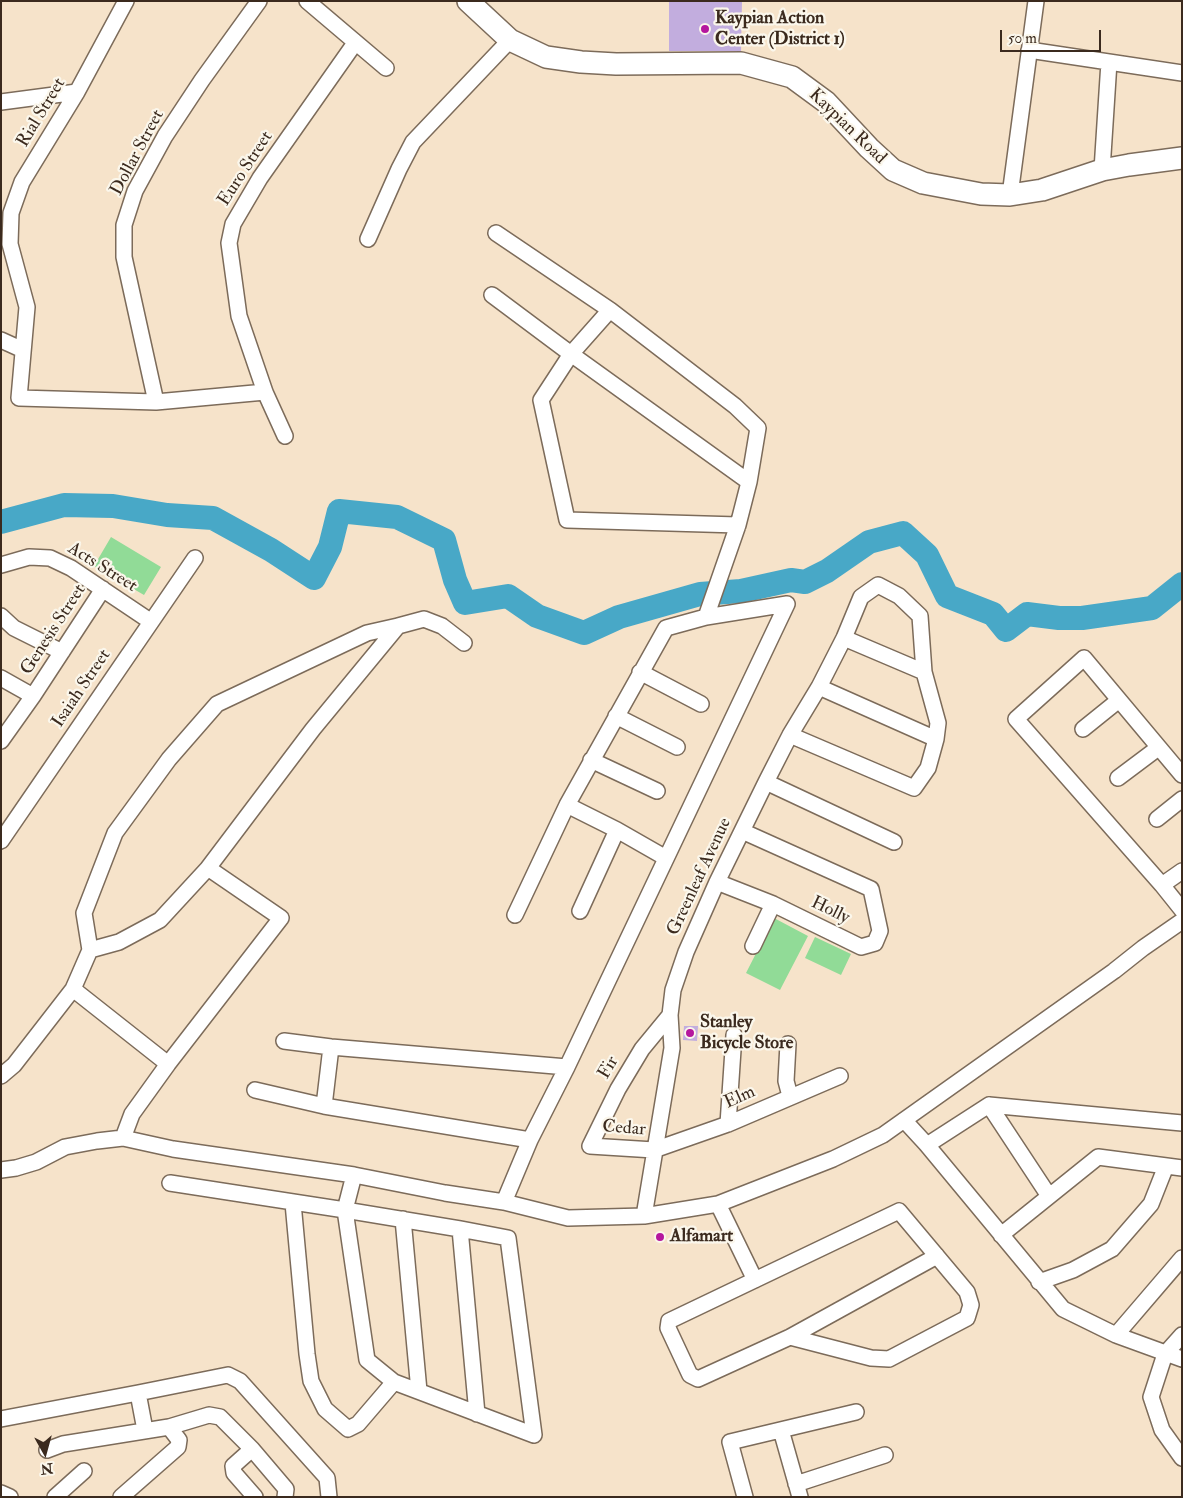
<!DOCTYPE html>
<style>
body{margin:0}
#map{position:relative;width:1183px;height:1498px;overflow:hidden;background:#f6e3ca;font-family:"IM FELL Double Pica",serif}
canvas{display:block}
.frame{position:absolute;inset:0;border:2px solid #3b2a1e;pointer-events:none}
.north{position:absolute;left:20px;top:1428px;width:50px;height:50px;-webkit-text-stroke:4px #fbf7ec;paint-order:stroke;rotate:173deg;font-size:14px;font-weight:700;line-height:20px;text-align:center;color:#3b2a1e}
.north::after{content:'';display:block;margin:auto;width:18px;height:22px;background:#3b2a1e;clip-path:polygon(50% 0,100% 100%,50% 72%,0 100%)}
.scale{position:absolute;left:1000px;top:30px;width:101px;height:22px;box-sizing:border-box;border:2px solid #3b2a1e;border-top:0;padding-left:6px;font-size:15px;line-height:18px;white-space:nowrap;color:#3b2a1e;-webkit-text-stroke:4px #fbf7ec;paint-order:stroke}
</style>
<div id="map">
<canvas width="1183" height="1498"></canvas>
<div class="frame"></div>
<div class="north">N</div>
<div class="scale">50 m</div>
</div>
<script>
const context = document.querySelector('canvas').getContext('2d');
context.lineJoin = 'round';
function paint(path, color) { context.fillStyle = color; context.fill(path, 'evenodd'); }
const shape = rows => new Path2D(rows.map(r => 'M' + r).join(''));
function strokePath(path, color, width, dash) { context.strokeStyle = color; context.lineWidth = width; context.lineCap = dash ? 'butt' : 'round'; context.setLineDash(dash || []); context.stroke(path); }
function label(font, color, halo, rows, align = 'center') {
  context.font = font + ' "IM FELL Double Pica",serif'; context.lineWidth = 4.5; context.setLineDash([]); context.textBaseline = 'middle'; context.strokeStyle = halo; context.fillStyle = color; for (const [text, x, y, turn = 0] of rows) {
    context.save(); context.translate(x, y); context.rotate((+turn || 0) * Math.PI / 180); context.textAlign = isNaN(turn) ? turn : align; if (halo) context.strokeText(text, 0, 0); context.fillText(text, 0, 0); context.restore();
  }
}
paint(shape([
 [111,537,161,567,144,595,94,566],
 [774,918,808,936,780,990,746,973],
 [815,937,851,954,841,975,805,958]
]), '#91db97');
strokePath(shape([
 [1,522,64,505,113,506,167,515,213,518,271,550,314,578,330,547,339,511,397,517,444,540,455,580,465,603,508,596,537,616,584,633,619,617,700,594,741,591,791,580,805,582,827,571,869,542,903,533,927,555,947,596,993,614,1006,630,1027,614,1059,618,1082,618,1152,608,1182,584]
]), '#48a8c7', 24);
paint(shape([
 [669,1,742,1,741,51,669,51],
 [684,1026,698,1026,697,1041,683,1040]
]), '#c2adde');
const minor = shape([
 [126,1,77,92,22,182,11,213,10,244,27,307,19,398,156,402,265,392],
 [307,1,386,68],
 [1029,50,1182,73],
 [1,102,77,92],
 [1102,170,1109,62],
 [1010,195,1036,1],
 [496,233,610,310,735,406,758,428,749,482,738,525,706,617],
 [368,239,399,169,413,142,510,40],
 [492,295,571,354,749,482],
 [610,310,571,354,541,400,567,520,738,525],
 [1,340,23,350],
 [156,402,124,257,124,225,135,191,165,136,202,80,259,1],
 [285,436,265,392,239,316,229,243,233,224,260,178,355,43],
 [1,565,29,557,50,558,71,568,150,621],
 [1,616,14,628,62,652],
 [844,638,924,672],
 [640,672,701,704],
 [1,678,33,696],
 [819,687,936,739],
 [616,716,677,747],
 [1083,729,1119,700],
 [1,741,33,696,103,589],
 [591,760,657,791],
 [1182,775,1084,658,1016,719,1162,885,1182,910],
 [1118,778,1158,748],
 [766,782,894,842],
 [567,805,617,830,666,858],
 [1157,819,1182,799],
 [1,841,195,558],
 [208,868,313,729,398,626,424,619,442,626,464,643],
 [717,882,773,904,861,947,875,943,880,931,871,889,742,831],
 [1162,885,1182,871],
 [580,911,617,830],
 [515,915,567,805,666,628,706,617,787,604],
 [753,946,773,904],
 [90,950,119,942,160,920,208,868,281,918,168,1064],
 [73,989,168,1064,132,1114,123,1138],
 [670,1015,642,1049,618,1089,590,1146,654,1150,728,1124,840,1076],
 [284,1041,331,1047,567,1067],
 [788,1044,786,1081,790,1096],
 [1,1076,14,1065,73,989,90,950,84,913,115,833,169,759,217,704,367,633,398,626],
 [255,1090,324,1106,530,1140],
 [989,1105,1049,1196],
 [324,1106,331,1047],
 [904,1120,927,1145],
 [1182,1123,989,1105,927,1145,1063,1309,1116,1335,1182,1359],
 [728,1124,734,1035],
 [1,1170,16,1168,36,1162,65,1147,97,1141,123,1138,173,1149,354,1175,445,1193,504,1202,568,1218,644,1216,718,1204,833,1159,883,1135,1114,971,1143,948,1182,921],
 [170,1183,345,1210,460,1229,508,1238,534,1435,394,1382,367,1360,345,1210,354,1175],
 [504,1202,530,1140,567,1067,787,604],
 [293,1203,307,1354,311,1381,325,1409,348,1429,358,1424,394,1382],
 [718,1204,755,1280],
 [644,1216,672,1048,670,1015,673,990,686,952,717,882,766,782,790,735,819,687,844,638,861,597,878,585,899,596,920,616,924,672,938,723,936,739,928,768,914,788,790,735],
 [403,1219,419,1391],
 [460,1229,477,1414],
 [1001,1235,1098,1157,1182,1168],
 [1039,1282,1073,1270,1112,1249,1151,1204,1166,1166],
 [1116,1335,1182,1258],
 [1182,1335,1165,1354,1151,1397,1162,1430,1182,1458],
 [790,1337,871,1358,889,1359,967,1318,971,1305,967,1292,899,1211,669,1321,668,1328,690,1375,698,1379,790,1337,937,1256],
 [138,1393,145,1430],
 [1,1419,138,1393,228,1375,240,1381,327,1478,329,1497],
 [781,1430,800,1497],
 [252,1449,233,1466,234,1473,255,1497],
 [47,1450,63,1444,169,1427,209,1415,220,1417,252,1449,286,1489,285,1497],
 [796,1484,885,1455],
 [1,1493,10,1497],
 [55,1497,84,1471],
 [121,1497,178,1447,179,1440,169,1427],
 [745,1497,730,1442,856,1412]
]);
const secondary = shape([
 [468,1,510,40,546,57,581,62,616,64,741,63,792,77,826,102,869,148,893,170,923,183,981,194,1010,195,1042,190,1102,170,1129,165,1182,158]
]);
strokePath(minor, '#7c6b5a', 18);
strokePath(secondary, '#7c6b5a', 24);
strokePath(minor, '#fff', 15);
strokePath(secondary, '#fff', 21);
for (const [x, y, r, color] of [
 [705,29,5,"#b5179e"],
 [690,1033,5,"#b5179e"],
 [660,1237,5,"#b5179e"]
]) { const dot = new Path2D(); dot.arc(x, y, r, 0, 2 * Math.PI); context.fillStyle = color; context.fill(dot); strokePath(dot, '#fbf7ec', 2); }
label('bold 18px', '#3b2a1e', '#fbf7ec', [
 ["Kaypian Action",715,19],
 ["Center (District 1)",715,40],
 ["Stanley",700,1023],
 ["Bicycle Store",700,1044],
 ["Alfamart",670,1237]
], 'left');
label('18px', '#3b2a1e', '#fbf7ec', [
 ["Rial Street",42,113,-59],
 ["Kaypian Road",847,127,44],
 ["Dollar Street",138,153,-62],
 ["Euro Street",246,169,-57],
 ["Acts Street",102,568,32],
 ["Genesis Street",54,630,-57],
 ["Isaiah Street",82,689,-56],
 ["Greenleaf Avenue",700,877,-65],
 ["Holly",830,911,26],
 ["Fir",609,1068,-60],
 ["Elm",740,1098,-24],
 ["Cedar",624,1129,4]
]);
</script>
